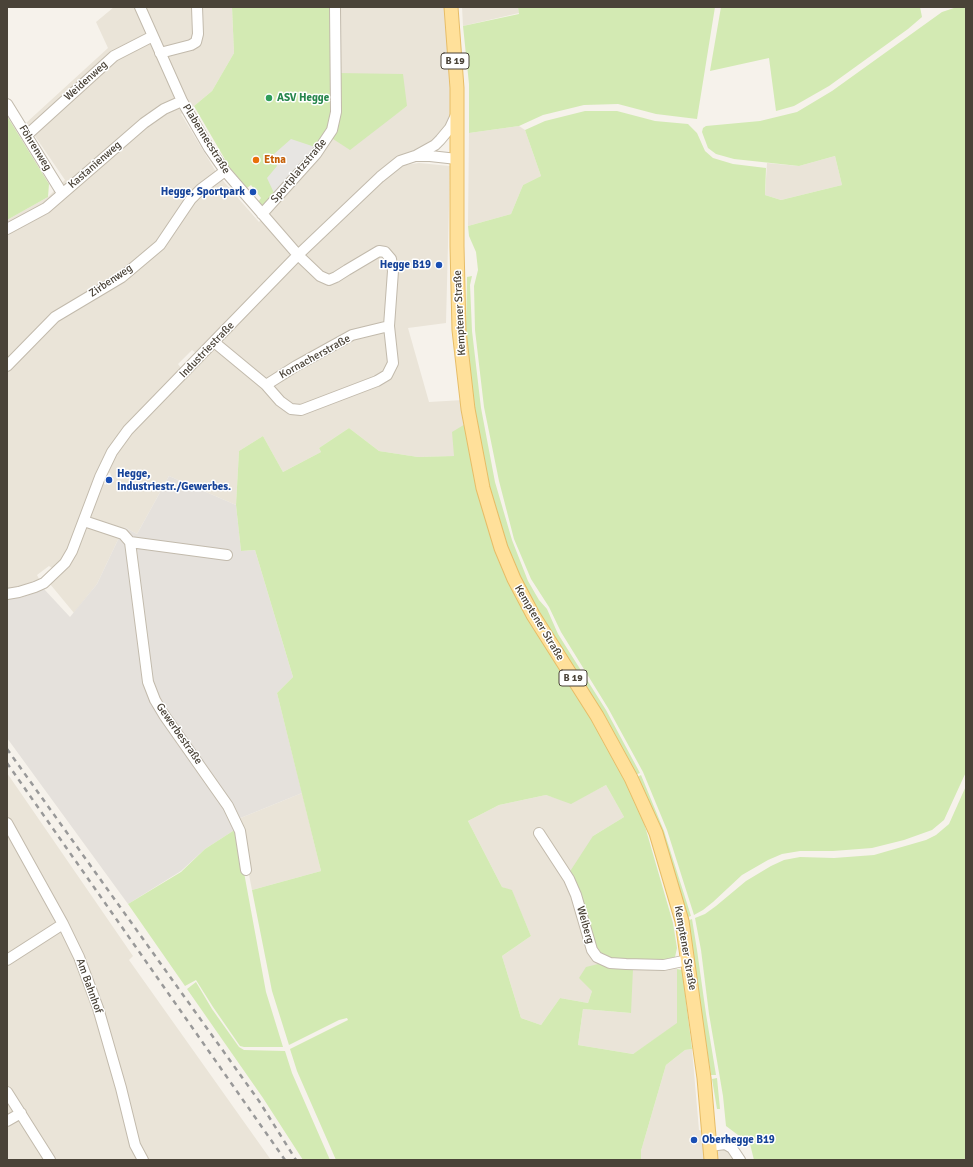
<!DOCTYPE html>
<meta charset="utf-8">
<style>
body{margin:0}
#map{position:relative;width:973px;height:1167px;overflow:hidden;background:#f6f2eb;font-family:Signika,sans-serif}
canvas{display:block}
.frame{position:absolute;inset:0;border:8px solid #4a4338;pointer-events:none}
</style>
<div id="map">
<canvas width="973" height="1167"></canvas>
<div class="frame"></div>
</div>
<script>
const context = document.querySelector('canvas').getContext('2d');
context.lineJoin = 'round';
function paint(path, color) { context.fillStyle = color; context.fill(path, 'evenodd'); }
const shape = rows => new Path2D(rows.map(r => 'M' + r).join(''));
function strokePath(path, color, width, dash) { context.strokeStyle = color; context.lineWidth = width; context.lineCap = dash ? 'butt' : 'round'; context.setLineDash(dash || []); context.stroke(path); }
function label(font, color, halo, rows, align = 'center') {
  context.font = font + ' Signika,sans-serif'; context.lineWidth = 3; context.setLineDash([]); context.textBaseline = 'middle'; context.strokeStyle = halo; context.fillStyle = color; for (const [text, x, y, turn = 0] of rows) {
    context.save(); context.translate(x, y); context.rotate((+turn || 0) * Math.PI / 180); context.textAlign = isNaN(turn) ? turn : align; if (halo) context.strokeText(text, 0, 0); context.fillText(text, 0, 0); context.restore();
  }
}
paint(shape([
 [114,7,232,7,234,53,212,91,194,106,181,114,218,175,259,222,318,156,330,137,396,114,407,106,338,73,337,7,448,7,452,114,444,130,433,142,414,152,398,158,196,353,192,350,178,364,181,368,124,426,108,449,95,475,68,549,61,560,52,568,49,566,37,575,39,579,18,587,7,589,7,220,48,197,65,180,26,123,108,48,96,22],
 [462,7,518,7,519,13,463,26],
 [519,126,525,130,541,176,523,185,511,214,468,226,469,133],
 [835,156,842,185,781,200,765,195,767,163,799,166],
 [419,163,450,166,446,323,408,328,429,402,463,400,467,423,455,456,418,457,379,451,349,428,319,448,321,452,283,472,263,436,239,451,236,505,169,476,137,534,124,527,97,584,74,613,50,584,67,566,102,483,106,485,111,474,107,471,116,453,131,432,221,342,301,259,384,180,404,165],
 [7,773,133,956,129,960,271,1160,7,1160],
 [606,785,624,817,593,836,663,960,675,957,677,969,677,1024,633,1054,578,1045,583,1009,631,1013,592,991,588,1003,560,998,541,1025,521,1018,502,956,531,936,512,891,502,887,468,821,499,805,546,795,571,803],
 [302,793,321,871,252,890,238,819],
 [692,1049,699,1130,730,1140,746,1158,745,1160,641,1160,641,1151,666,1065,685,1050]
]), '#eae4d8');
paint(shape([
 [169,476,236,505,241,551,255,550,293,677,277,693,302,793,233,821,236,829,205,849,181,871,128,904,7,738,7,598,20,598,44,589,70,617,97,584,124,527,137,534]
]), '#e5e1dc');
paint(shape([
 [232,7,332,7,334,111,321,145,263,208,258,202,261,198,251,185,247,188,230,168,194,106,212,91,234,53],
 [518,7,715,7,697,119,656,114,618,104,584,105,543,115,519,126,469,133,469,84,463,26,519,14],
 [721,7,920,7,922,17,908,29,829,86,794,106,776,111,769,58,710,71],
 [957,7,966,7,966,772,944,820,932,830,904,840,872,848,833,851,800,851,782,854,768,860,742,875,713,902,703,910,694,915,667,830,643,772,608,708,561,632,549,607,531,579,514,539,499,481,484,407,475,330,474,286,478,270,476,252,469,236,468,226,511,214,523,185,541,176,525,130,545,121,585,111,617,111,655,121,688,124,697,133,705,151,713,158,733,164,766,168,765,195,781,200,842,185,835,156,799,166,734,159,716,154,708,148,702,132,703,128,706,126,760,121,797,112,832,91,942,12],
 [338,73,403,74,407,106,350,150,330,137],
 [7,116,49,184,48,197,7,220],
 [472,276,470,285,472,331,481,408,495,482,512,540,528,581,539,600,547,609,558,634,606,710,640,773,635,775,537,612,518,577,506,546,489,486,474,409,466,329,467,277],
 [467,423,483,508,640,809,673,923,677,948,675,957,663,960,609,959,598,954,569,873,593,836,624,817,606,785,571,804,546,795,499,805,468,821,502,887,512,890,531,936,502,956,521,1018,541,1025,560,998,588,1003,592,991,579,978,586,967,598,964,608,966,633,969,631,1013,583,1009,578,1045,633,1054,677,1023,677,969,682,970,692,1049,685,1050,666,1065,641,1151,641,1160,336,1160,297,1071,290,1049,348,1020,347,1018,339,1020,289,1045,272,991,252,890,321,871,277,693,293,677,255,550,241,551,236,505,239,451,263,436,283,472,321,452,319,448,349,428,379,451,418,457,454,456,452,432],
 [641,775,664,831,691,916,685,918,637,777],
 [966,786,966,1160,754,1160,750,1144,726,1126,723,1096,709,1014,701,950,695,918,705,914,716,906,746,881,771,866,784,860,800,857,834,858,874,855,926,840,936,835,949,824],
 [236,829,266,992,283,1047,244,1047,240,1046,213,1007,196,980,185,986,128,904,181,872,205,849],
 [692,919,697,950,706,1014,716,1075,711,1075,687,921],
 [196,982,212,1009,239,1047,244,1050,285,1051,292,1073,330,1160,303,1160,263,1098,187,989],
 [717,1078,720,1109,717,1109,712,1079]
]), '#d3eab3');
paint(shape([
 [291,139,315,147,274,193,267,178,277,166,274,154]
]), '#e7e5e2');
const minor = shape([
 [140,7,182,101,209,148,225,171,298,255,320,276,329,280,336,277,347,270,379,251,385,252,391,259,393,271,389,326,393,363,387,375,377,381,301,410,291,409,280,401,266,385,214,342],
 [160,53,191,45,196,42,198,34,197,7],
 [7,104,62,193],
 [27,135,114,56,153,36],
 [417,155,435,145,440,140,450,128,456,115],
 [262,214,316,154,332,130,336,112,335,7],
 [7,229,46,208,144,123,164,109,182,101],
 [7,366,55,317,122,277,160,245,191,199,201,189,225,171],
 [266,385,296,366,352,335,389,326],
 [84,521,123,534,130,542,148,682,155,700,164,715,228,806,240,831,246,870],
 [130,542,227,555],
 [7,594,19,592,35,587,44,583,65,563,72,551,100,477,112,452,128,430,298,255,380,177,400,161,415,156,430,156,457,159],
 [7,823,63,924,79,957,98,1008,121,1088,135,1145,143,1160],
 [539,833,569,879,576,895,592,950,597,957,610,963,626,964,664,965,688,960],
 [7,960,63,924],
 [7,1092,50,1160],
 [7,1121,21,1113],
 [710,1146,725,1144,732,1148,740,1160]
]);
const major = shape([
 [451,7,457,88,457,246,459,330,468,409,483,488,501,548,514,579,533,615,597,716,631,778,656,833,682,921,704,1078,711,1160]
]);
strokePath(minor, '#c2baac', 12);
strokePath(major, '#e7bd67', 15);
strokePath(minor, '#fff', 10);
strokePath(major, '#ffe09a', 13);
strokePath(shape([
 [7,749,259,1101,296,1160],
 [7,763,285,1160]
]), '#999', 2.5, [5, 5]);
for (const [x, y, r, color] of [
 [269,98,4,"#2e9e5b"],
 [256,160,4,"#e8710a"],
 [253,192,4,"#1a4fb4"],
 [439,265,4,"#1a4fb4"],
 [109,480,4,"#1a4fb4"],
 [694,1140,4,"#1a4fb4"]
]) { const dot = new Path2D(); dot.arc(x, y, r, 0, 2 * Math.PI); context.fillStyle = color; context.fill(dot); strokePath(dot, '#fff', 1.5); }
for (const [x, y, w] of [
 [455,61,28],
 [573,678,28]
]) { const box = new Path2D(); box.roundRect(x - w / 2, y - 8, w, 16, 3); context.fillStyle = '#fff'; context.fill(box); strokePath(box, '#4a4338', 1); }
label('bold 10px', '#4a4338', null, [
 ["B 19",455,61],
 ["B 19",573,678]
]);
label('11px', '#4a4338', '#fff', [
 ["Weidenweg",86,81,-42],
 ["Plabennecstraße",206,139,58],
 ["Föhrenweg",35,148,58],
 ["Kastanienweg",95,165,-41],
 ["Sportplatzstraße",299,171,-50],
 ["Zirbenweg",111,281,-34],
 ["Kemptener Straße",460,313,-93],
 ["Industriestraße",207,350,-46],
 ["Kornacherstraße",315,357,-29],
 ["Kemptener Straße",539,623,59],
 ["Gewerbestraße",179,734,55],
 ["Weiberg",585,925,74],
 ["Kemptener Straße",685,948,80],
 ["Am Bahnhof",89,986,70]
]);
label('bold 11px', '#27864d', '#fff', [
 ["ASV Hegge",277,98]
], 'left');
label('bold 11px', '#c56008', '#fff', [
 ["Etna",264,160]
], 'left');
label('bold 11px', '#164399', '#fff', [
 ["Hegge, Sportpark",245,192],
 ["Hegge B19",431,265],
 ["Hegge,",117,474,"left"],
 ["Industriestr./Gewerbes.",117,487,"left"],
 ["Oberhegge B19",702,1140,"left"]
], 'right');
</script>
